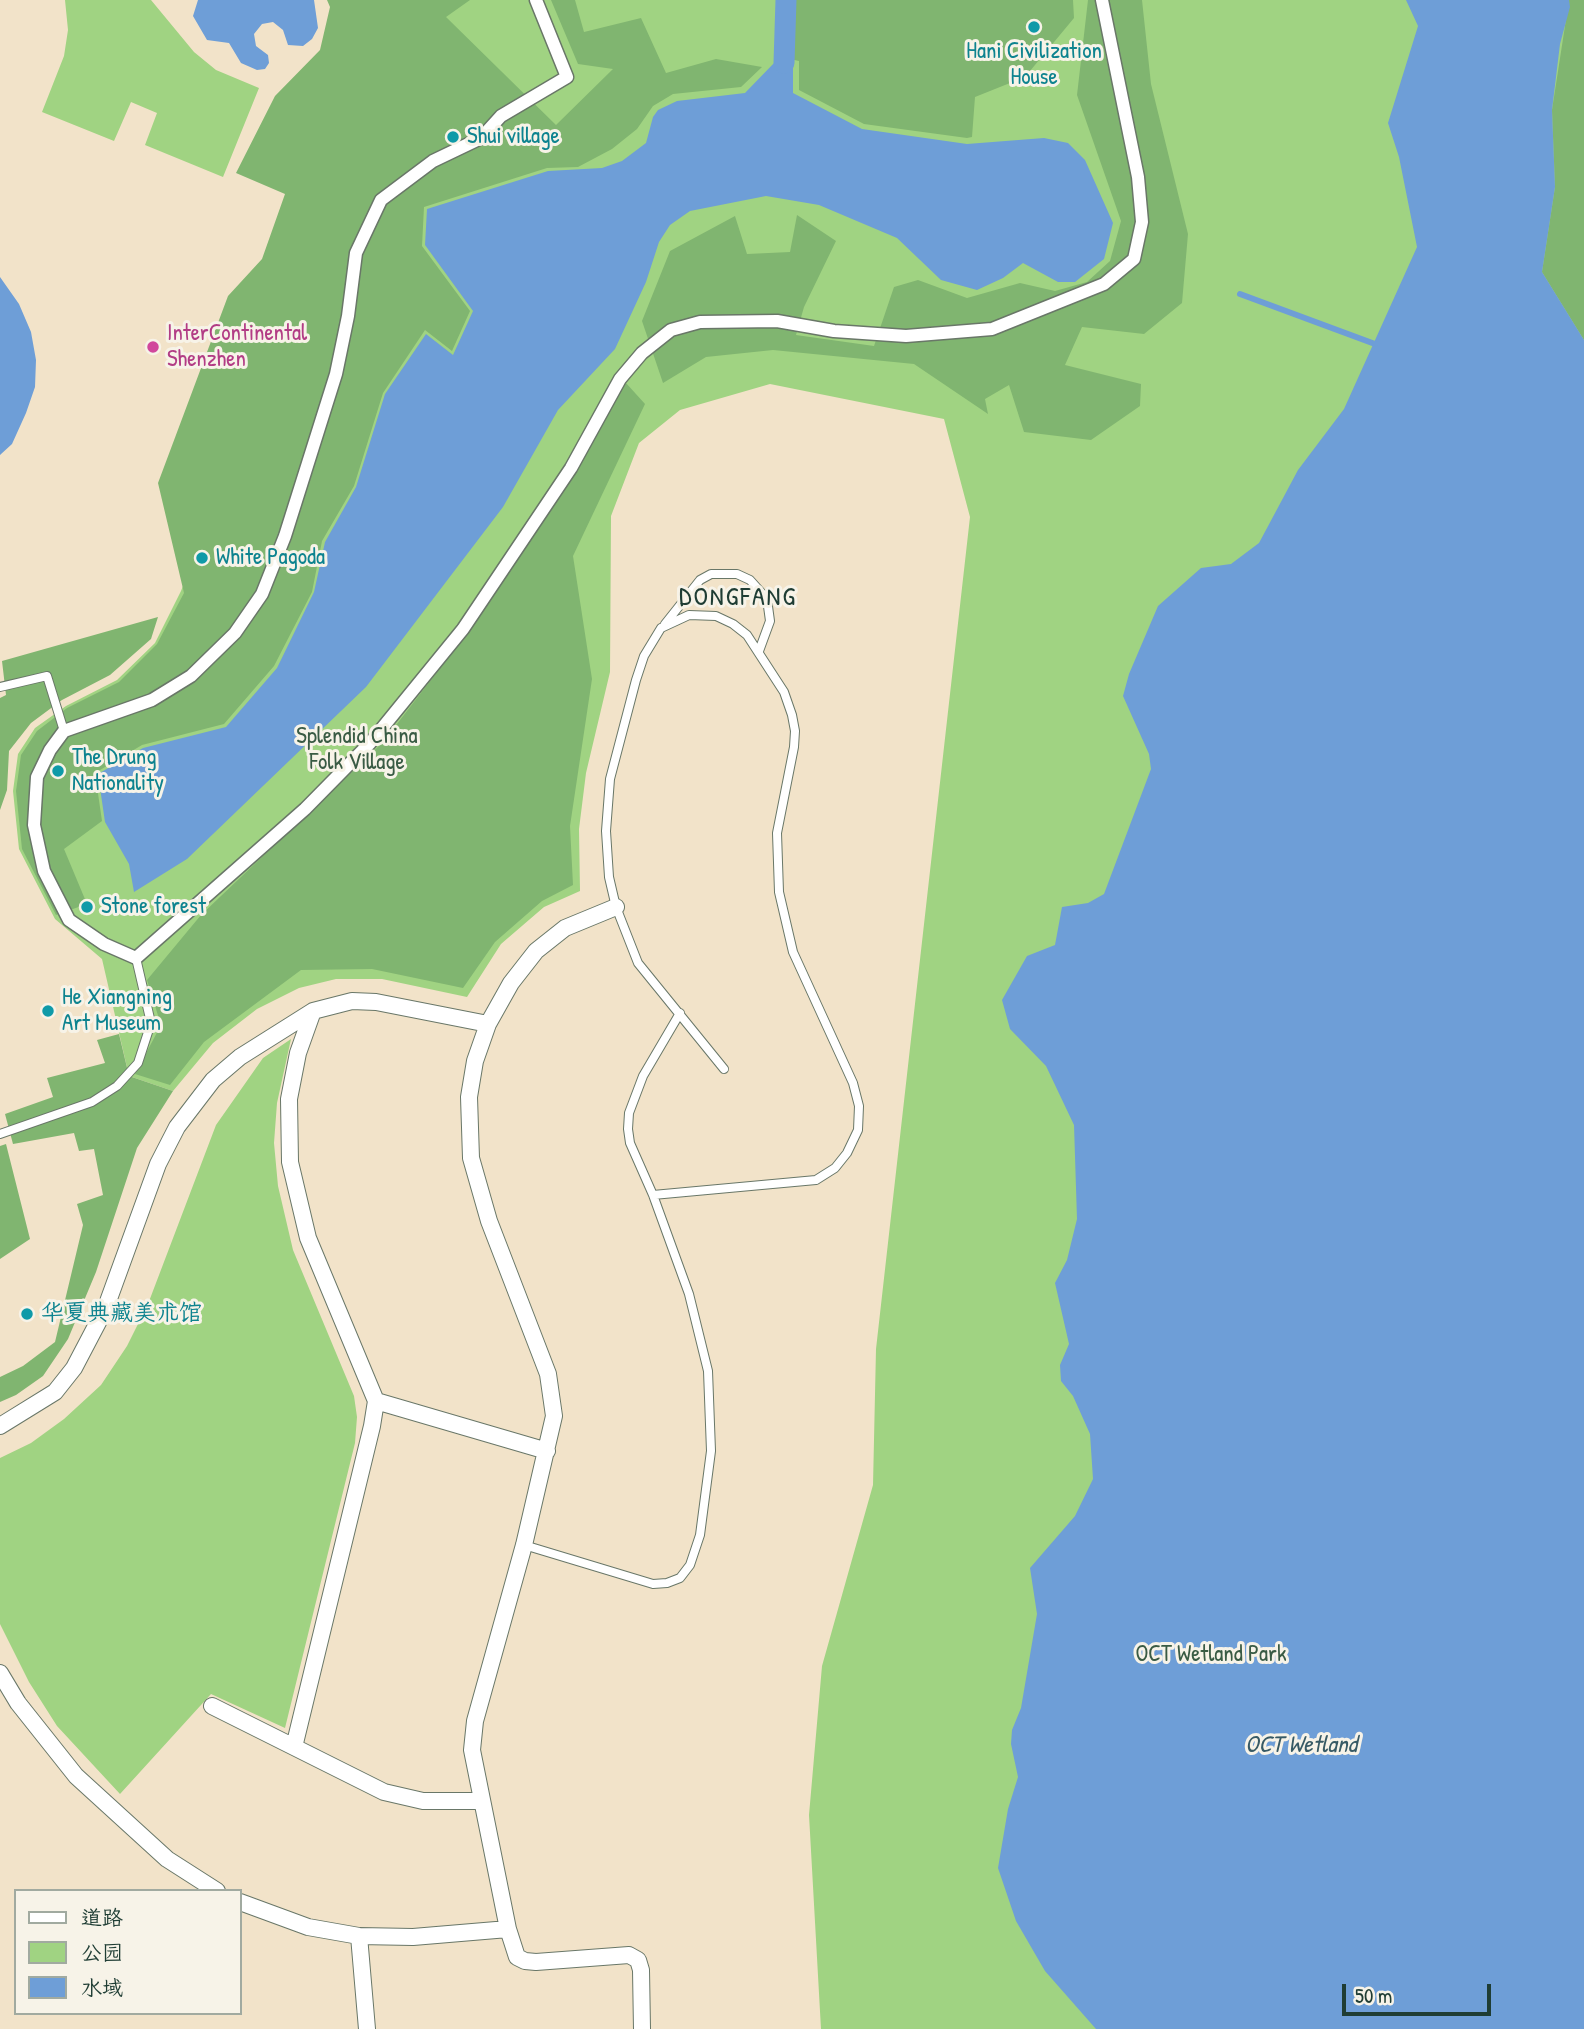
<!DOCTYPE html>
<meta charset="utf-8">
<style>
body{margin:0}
#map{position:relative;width:1584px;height:2029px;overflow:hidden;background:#f2e3c9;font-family:"Patrick Hand","LXGW WenKai TC",sans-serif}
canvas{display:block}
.legend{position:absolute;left:14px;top:1889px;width:228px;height:126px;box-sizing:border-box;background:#f7f3e8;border:2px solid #a1aaa0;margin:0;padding:9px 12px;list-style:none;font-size:21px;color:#1f3d34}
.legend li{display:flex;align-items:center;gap:14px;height:35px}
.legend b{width:35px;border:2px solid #a1aaa0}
.scale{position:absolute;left:1342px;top:1984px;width:149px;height:32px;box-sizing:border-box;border:4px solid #1f3d34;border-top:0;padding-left:9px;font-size:21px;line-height:24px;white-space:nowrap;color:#1f3d34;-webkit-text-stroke:5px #f7f3e8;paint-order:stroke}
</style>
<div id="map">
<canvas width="1584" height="2029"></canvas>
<ul class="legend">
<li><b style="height:9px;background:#fff"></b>道路</li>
<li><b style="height:19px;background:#a0d382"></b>公园</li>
<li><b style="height:19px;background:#6e9ed7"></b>水域</li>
</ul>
<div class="scale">50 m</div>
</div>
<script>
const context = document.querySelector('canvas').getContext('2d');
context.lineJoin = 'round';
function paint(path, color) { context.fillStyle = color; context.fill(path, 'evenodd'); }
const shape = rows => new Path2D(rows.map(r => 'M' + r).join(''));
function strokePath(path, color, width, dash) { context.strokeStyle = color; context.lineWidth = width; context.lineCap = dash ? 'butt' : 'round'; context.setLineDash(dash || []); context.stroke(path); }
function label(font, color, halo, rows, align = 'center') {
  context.font = font + ' "Patrick Hand","LXGW WenKai TC",sans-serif'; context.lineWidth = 6; context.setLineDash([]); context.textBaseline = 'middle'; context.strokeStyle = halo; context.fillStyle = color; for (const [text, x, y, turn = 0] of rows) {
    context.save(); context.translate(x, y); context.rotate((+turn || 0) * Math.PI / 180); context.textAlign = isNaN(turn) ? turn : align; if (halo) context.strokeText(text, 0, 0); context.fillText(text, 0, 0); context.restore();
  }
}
paint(shape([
 [65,0,151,0,194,52,216,70,259,88,223,177,145,145,157,113,131,102,114,141,42,112,64,56,68,30],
 [381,0,1584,0,1584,2029,821,2029,809,1815,822,1666,873,1485,876,1349,970,517,944,419,770,384,680,410,639,443,611,516,610,672,586,773,579,829,580,891,544,907,501,944,467,997,382,979,336,979,299,988,257,1009,213,1043,173,1091,129,1076,102,959,55,919,19,849,13,791,18,754,35,728,66,706,117,680,155,643,181,591,370,97],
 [291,1039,277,1103,274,1143,278,1186,293,1250,354,1396,357,1417,355,1443,285,1728,211,1694,120,1794,57,1726,29,1682,0,1624,0,1458,31,1443,64,1419,101,1385,127,1346,148,1304,216,1125,263,1058]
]), '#a0d382');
paint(shape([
 [327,0,470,0,446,17,556,125,613,69,578,64,551,0,575,0,584,32,641,18,666,73,716,59,762,67,741,87,673,94,653,106,637,129,612,149,578,167,547,168,424,207,422,246,470,311,452,351,425,330,383,393,354,486,322,541,312,592,274,666,224,724,142,745,95,773,102,821,64,849,87,904,56,915,22,849,16,791,21,755,37,731,67,708,119,682,157,644,184,593,158,483,228,296,262,259,285,194,236,173,275,96,320,50,330,7],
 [792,0,1073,0,1074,18,1025,77,975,97,972,137,967,138,864,124,799,90,799,61,790,59],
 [1088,0,1142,0,1151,84,1188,234,1182,303,1144,334,1082,327,1065,365,1141,384,1140,406,1091,440,1024,432,1009,385,985,399,988,414,914,364,773,350,706,357,663,383,642,321,670,251,735,216,747,254,790,252,797,215,836,241,804,307,796,335,874,346,894,287,918,280,967,298,1020,283,1055,291,1087,282,1110,261,1121,221,1077,95],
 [1569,0,1584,0,1584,340,1542,272,1555,187,1552,110],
 [626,383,645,404,573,556,592,679,570,826,573,885,542,901,495,942,463,988,372,969,301,970,204,1042,170,1085,135,1074,161,1025,147,980,201,915,383,742,475,623],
 [158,617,151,639,110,675,62,700,31,723,9,751,7,790,0,810,0,698,6,695,2,661],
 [119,1034,129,1076,173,1091,137,1148,96,1272,68,1339,43,1376,16,1395,0,1402,0,1377,23,1366,55,1342,83,1225,77,1204,103,1195,94,1149,79,1151,74,1133,13,1144,5,1114,53,1097,47,1078,105,1063,97,1040],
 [6,1144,30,1239,0,1259,0,1146]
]), '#80b570');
paint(shape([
 [198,0,314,0,318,28,312,39,303,46,288,45,283,30,273,22,262,24,254,34,256,46,268,55,269,63,265,69,257,70,241,63,229,43,207,40,193,16],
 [1406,0,1569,0,1570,7,1560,44,1552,110,1555,187,1542,272,1584,340,1584,2029,1096,2029,1045,1971,1016,1921,998,1868,1008,1809,1018,1777,1011,1744,1012,1730,1021,1708,1037,1614,1030,1568,1075,1516,1093,1479,1090,1434,1073,1396,1061,1381,1060,1365,1069,1344,1055,1283,1067,1260,1077,1219,1074,1125,1046,1066,1010,1029,1002,1000,1027,956,1055,945,1062,907,1088,903,1104,894,1151,769,1149,754,1123,696,1129,674,1158,606,1201,568,1231,564,1259,543,1298,470,1344,409,1417,247,1399,157,1388,123,1418,26],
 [775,62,793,66,793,93,862,129,967,144,1044,138,1068,143,1085,160,1113,223,1104,259,1075,282,1058,282,1023,263,1003,278,977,290,941,280,897,238,819,205,766,196,690,211,670,225,659,242,646,282,615,349,558,410,503,507,366,687,187,859,134,892,129,864,105,822,98,774,143,748,226,727,277,668,314,592,325,542,356,487,385,394,426,334,453,355,473,311,425,245,427,209,548,171,602,168,622,161,646,143,653,117,658,110,677,101,745,93],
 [0,277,19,304,31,332,36,360,35,387,26,413,12,444,0,455]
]), '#6e9ed7');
strokePath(shape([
 [1240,294,1375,344]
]), '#6e9ed7', 6);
strokePath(shape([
 [784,63,786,0]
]), '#6e9ed7', 21);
const service = shape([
 [665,624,700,580,711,574,737,574,750,580,767,599,770,621,759,651],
 [0,687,47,676,64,731],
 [0,1134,92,1102,117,1086,138,1063,151,1023,136,958],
 [653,1195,816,1180,835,1168,847,1153,858,1130,859,1106,853,1083,793,952,779,892,777,833,794,747,795,731,792,715,784,692,747,635,733,624,716,616,689,615,661,628,644,656,636,680,610,779,606,831,609,877,616,907,638,963,724,1069],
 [524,1545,653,1584,667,1583,680,1578,690,1565,700,1535,711,1451,708,1371,689,1294,653,1195,630,1143,628,1129,629,1113,643,1076,680,1013]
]);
const pedestrian = shape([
 [536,0,567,77,501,116,481,138,433,161,381,200,356,253,348,316,336,374,285,536,262,594,235,633,191,676,152,700,64,731,50,750,37,777,34,825,44,871,69,920,104,944,136,958,305,809,370,743,463,629,571,468,620,379,642,353,671,330,700,322,777,321,834,331,906,336,992,329,1104,284,1134,259,1142,222,1138,177,1102,0]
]);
const minor = shape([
 [616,907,565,928,536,951,511,983,488,1024,475,1061,469,1097,471,1158,489,1221,548,1374,554,1416,524,1545,475,1721,472,1750,508,1929,517,1957,525,1961,536,1962,629,1955,638,1960,641,1970,642,2029],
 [376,1401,547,1451],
 [0,1426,55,1392,74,1368,106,1307,158,1164,177,1127,213,1080,240,1057,313,1011,352,1001,376,1002,488,1024],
 [0,1673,18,1703,76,1776,167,1859,217,1891],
 [212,1706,384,1792,423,1801,481,1801],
 [294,1747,372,1426,376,1401,308,1238,290,1162,289,1099,298,1053,313,1011],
 [240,1902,308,1927,359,1936,413,1937,508,1929],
 [359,1936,367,2029]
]);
strokePath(service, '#697768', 10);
strokePath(pedestrian, '#697768', 15);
strokePath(minor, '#697768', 18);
strokePath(service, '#fff', 8);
strokePath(pedestrian, '#fff', 12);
strokePath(minor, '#fff', 16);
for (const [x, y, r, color] of [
 [1034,27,7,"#0f9aa8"],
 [453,137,7,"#0f9aa8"],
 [153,347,7,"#d1479c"],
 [202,558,7,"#0f9aa8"],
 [58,771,7,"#0f9aa8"],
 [87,907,7,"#0f9aa8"],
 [48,1011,7,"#0f9aa8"],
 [27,1314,7,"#0f9aa8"]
]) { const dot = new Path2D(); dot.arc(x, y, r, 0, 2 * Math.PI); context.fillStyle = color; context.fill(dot); strokePath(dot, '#f7f3e8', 2.5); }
label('23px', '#0d838f', '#f7f3e8', [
 ["Hani Civilization",1034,52,"center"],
 ["House",1034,78,"center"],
 ["Shui village",467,137],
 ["White Pagoda",216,558],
 ["The Drung",72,758],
 ["Nationality",72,784],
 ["Stone forest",101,907],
 ["He Xiangning",62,998],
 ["Art Museum",62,1024],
 ["华夏典藏美术馆",41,1314]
], 'left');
label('23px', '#b23c85', '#f7f3e8', [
 ["InterContinental",167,334],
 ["Shenzhen",167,360]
], 'left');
label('23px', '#395b44', '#f7f3e8', [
 ["Splendid China",357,737],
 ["Folk Village",357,763],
 ["OCT Wetland Park",1211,1655]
]);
label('italic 24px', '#375a65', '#f7f3e8', [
 ["OCT Wetland",1301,1746]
]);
context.letterSpacing = '2px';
label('26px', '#1f3d34', '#f7f3e8', [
 ["DONGFANG",738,598]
]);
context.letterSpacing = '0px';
</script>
